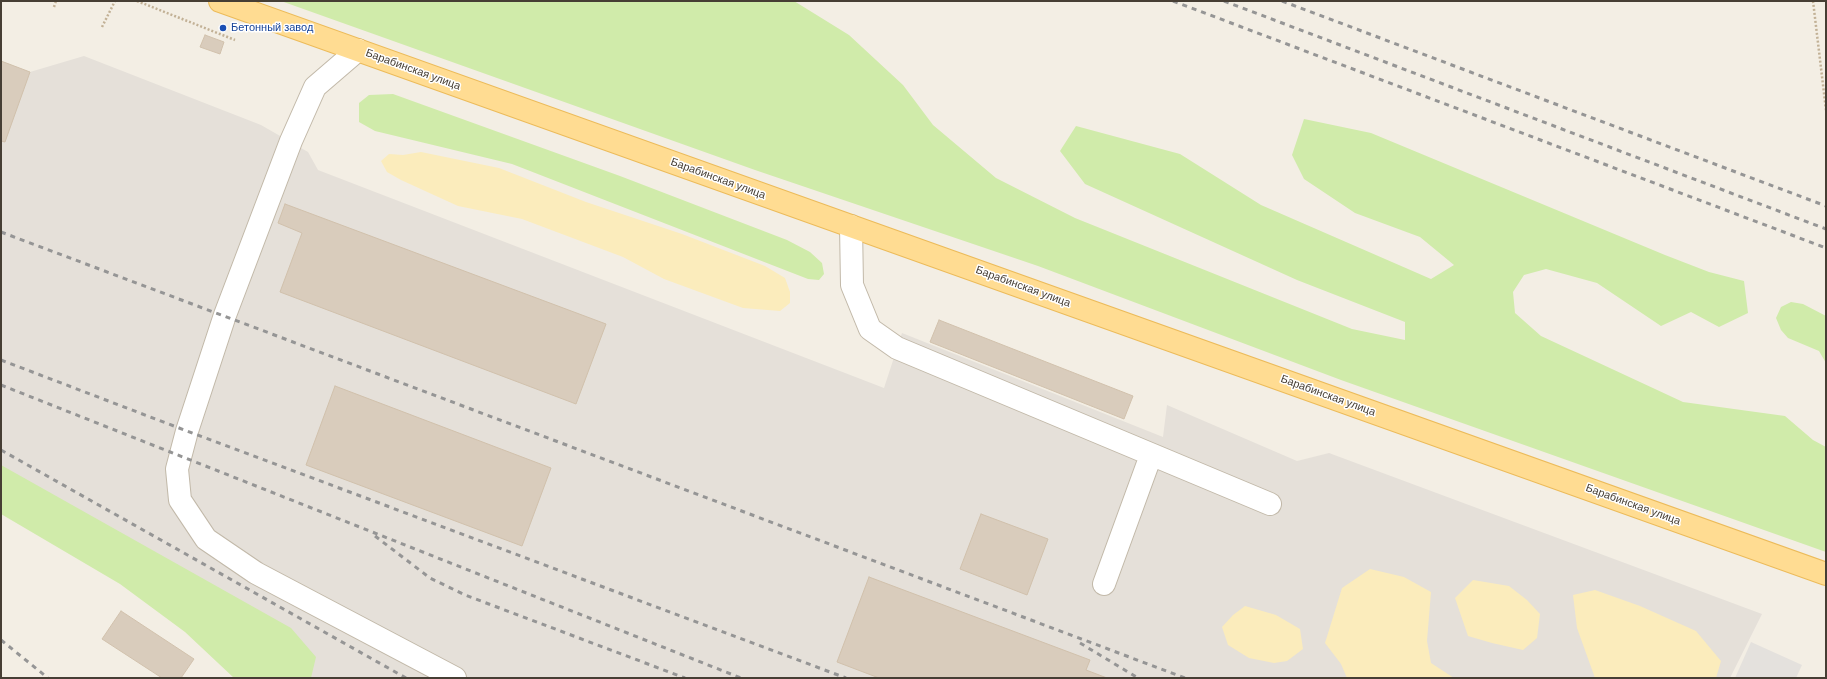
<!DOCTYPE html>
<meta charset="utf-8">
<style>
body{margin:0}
#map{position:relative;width:1827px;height:679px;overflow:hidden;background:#f3eee4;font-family:"DM Sans",sans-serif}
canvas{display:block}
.frame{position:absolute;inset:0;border:2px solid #463e34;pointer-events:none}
</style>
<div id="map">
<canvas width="1827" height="679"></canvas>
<div class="frame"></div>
</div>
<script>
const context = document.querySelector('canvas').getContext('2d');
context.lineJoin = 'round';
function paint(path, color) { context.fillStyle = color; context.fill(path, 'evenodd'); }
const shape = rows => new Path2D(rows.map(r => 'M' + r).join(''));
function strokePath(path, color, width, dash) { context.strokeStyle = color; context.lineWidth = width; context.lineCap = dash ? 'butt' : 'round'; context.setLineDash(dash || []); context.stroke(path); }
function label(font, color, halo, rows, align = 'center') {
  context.font = font + ' "DM Sans",sans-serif'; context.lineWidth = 3; context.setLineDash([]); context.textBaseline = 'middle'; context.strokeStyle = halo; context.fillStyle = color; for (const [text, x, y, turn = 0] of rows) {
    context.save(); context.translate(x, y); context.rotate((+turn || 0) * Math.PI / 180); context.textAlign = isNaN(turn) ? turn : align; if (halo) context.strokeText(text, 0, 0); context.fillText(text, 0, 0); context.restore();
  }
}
paint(shape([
 [84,56,261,125,308,152,318,170,884,388,902,333,1163,437,1167,405,1297,461,1329,453,1762,614,1730,678,249,678,142,585,1,502,1,61,30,72]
]), '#e5e0d9');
paint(shape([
 [281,1,794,1,849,35,903,85,933,125,996,178,1075,218,1352,329,1405,340,1405,322,1297,280,1085,184,1060,151,1076,126,1180,154,1261,205,1431,279,1454,265,1420,237,1355,213,1304,179,1292,155,1304,119,1371,133,1665,255,1709,272,1744,281,1748,313,1719,327,1691,312,1661,326,1597,283,1546,269,1524,275,1513,292,1515,313,1541,336,1683,402,1785,416,1813,440,1826,447,1826,552,1341,380,1038,266,755,170],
 [393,94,620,176,787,240,810,252,822,263,824,274,819,280,808,279,512,164,375,131,359,122,359,103,369,95],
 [1791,302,1803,304,1826,316,1826,363,1819,351,1788,338,1781,330,1776,318,1781,307],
 [1,465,291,628,316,657,311,678,234,678,185,632,120,584,1,514]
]), '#d0ebaa');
paint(shape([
 [421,152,499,168,586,202,682,234,765,266,785,278,790,292,790,303,780,311,743,308,664,279,623,257,522,219,458,206,401,180,387,172,381,161,389,154,403,155],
 [1370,569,1404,577,1431,592,1427,641,1431,663,1454,678,1533,678,1347,678,1341,664,1325,643,1342,588],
 [1473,580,1509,586,1527,600,1540,614,1537,638,1523,650,1492,643,1468,636,1455,598],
 [1595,590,1640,606,1696,631,1721,661,1716,678,1595,678,1577,628,1573,595],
 [1245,606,1276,615,1300,629,1303,649,1287,661,1274,663,1249,658,1228,645,1222,627,1233,615]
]), '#fbecbc');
paint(shape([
 [1751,642,1802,665,1796,678,1735,678]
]), '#e4e1dd');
const building = shape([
 [205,35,224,42,220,54,200,47,205,35],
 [1,61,30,72,5,142,1,141,1,61],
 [285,204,606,324,576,404,280,292,302,233,278,223,285,204],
 [939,320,1133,396,1124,419,930,342,939,320],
 [335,386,551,468,522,546,306,465,335,386],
 [981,514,1048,539,1027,595,960,569,981,514],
 [869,577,1090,660,1086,670,1107,678,879,678,837,662,869,577],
 [121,611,194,659,181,678,162,678,102,639,121,611]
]);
paint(building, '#d9ccbc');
strokePath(building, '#d1c1ac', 1);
const minor = shape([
 [358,50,315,87,291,141,225,315,187,431,177,469,180,500,206,539,256,573,455,678],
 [851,226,852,285,870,329,897,348,1270,504],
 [1104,584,1151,455]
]);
const major = shape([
 [220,1,1826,574]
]);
strokePath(minor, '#c2b9a9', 24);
strokePath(major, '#ecbb5a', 24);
strokePath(shape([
 [137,1,235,40],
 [1813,1,1826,110],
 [54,7,56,1],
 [102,27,115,1]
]), '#c2b196', 2.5, [2, 2]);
strokePath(minor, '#fff', 22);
strokePath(major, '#ffdc92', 22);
strokePath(shape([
 [1173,1,1826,248],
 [1224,1,1826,229],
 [1282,1,1826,206],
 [1,232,1185,678],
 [1,360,187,431,846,678],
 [1,385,741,678],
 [1,450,406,678],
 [375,536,430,578,465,595,685,678],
 [1,640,48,678],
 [1080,643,1138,678]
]), '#959595', 3, [5, 5]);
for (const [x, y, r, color] of [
 [223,28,4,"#1a4fb4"]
]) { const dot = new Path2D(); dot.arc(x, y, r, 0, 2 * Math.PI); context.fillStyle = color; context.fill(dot); strokePath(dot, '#fff', 1.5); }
label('11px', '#164399', '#fff', [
 ["Бетонный завод",231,28]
], 'left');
label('11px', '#463e34', '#fff', [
 ["Барабинская улица",413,70,20],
 ["Барабинская улица",718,179,20],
 ["Барабинская улица",1023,287,20],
 ["Барабинская улица",1328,396,20],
 ["Барабинская улица",1633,505,20]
]);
</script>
